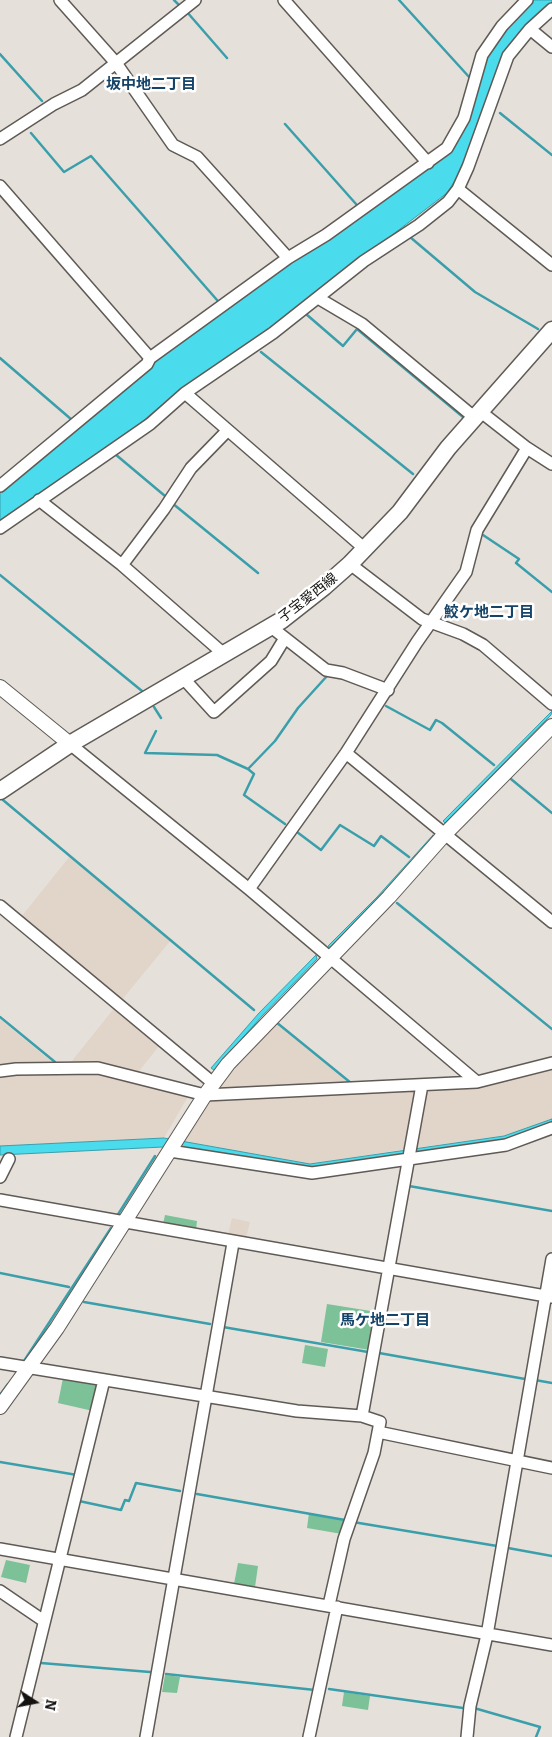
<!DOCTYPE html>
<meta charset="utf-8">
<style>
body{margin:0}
#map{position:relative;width:552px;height:1737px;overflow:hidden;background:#e6e0db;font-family:Bitter,serif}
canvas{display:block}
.north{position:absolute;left:10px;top:1677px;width:50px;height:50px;-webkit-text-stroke:4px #fff;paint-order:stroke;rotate:101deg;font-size:14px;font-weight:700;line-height:20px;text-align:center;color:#151311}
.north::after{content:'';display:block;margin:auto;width:18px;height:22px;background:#151311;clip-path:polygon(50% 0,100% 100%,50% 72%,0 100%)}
</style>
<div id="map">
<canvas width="552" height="1737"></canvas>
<div class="north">N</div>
</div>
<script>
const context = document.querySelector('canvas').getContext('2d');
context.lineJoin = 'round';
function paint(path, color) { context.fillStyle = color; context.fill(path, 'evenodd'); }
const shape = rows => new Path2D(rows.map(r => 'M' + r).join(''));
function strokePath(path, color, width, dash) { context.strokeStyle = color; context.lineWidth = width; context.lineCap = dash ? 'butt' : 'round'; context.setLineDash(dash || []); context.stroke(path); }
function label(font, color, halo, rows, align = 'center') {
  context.font = font + ' Bitter,"Noto Sans JP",serif'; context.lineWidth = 5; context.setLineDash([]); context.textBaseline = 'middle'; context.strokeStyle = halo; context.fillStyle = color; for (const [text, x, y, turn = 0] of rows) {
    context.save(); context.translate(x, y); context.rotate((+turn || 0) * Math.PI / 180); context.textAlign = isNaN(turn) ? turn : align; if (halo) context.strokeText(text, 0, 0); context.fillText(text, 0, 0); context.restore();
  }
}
paint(shape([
 [70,856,171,940,121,1001,21,917],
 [115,1007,160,1045,135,1076,67,1067],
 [0,1019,58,1067,0,1068],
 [274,1022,351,1085,227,1091,220,1088,232,1069],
 [552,1067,552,1119,504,1136,415,1148,425,1094,431,1088],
 [99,1071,189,1095,164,1138,0,1146,0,1075,17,1072],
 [415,1088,417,1091,406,1149,310,1164,181,1142,211,1101,222,1098],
 [232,1218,250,1222,246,1238,228,1234]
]), '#e1d5ca');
paint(shape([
 [165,1215,197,1221,196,1230,163,1224],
 [327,1304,377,1312,370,1350,321,1342],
 [305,1345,328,1349,325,1367,302,1363],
 [63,1378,95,1384,97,1389,93,1411,58,1403],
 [309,1513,347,1520,342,1534,307,1528],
 [6,1560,30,1565,26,1583,1,1577],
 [238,1563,258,1566,255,1587,234,1584],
 [165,1675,180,1677,177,1693,162,1692],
 [344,1692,370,1696,368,1710,342,1706]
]), '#7cc197');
const water = shape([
 [533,0,552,0,552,4,516,39,456,179,447,193,281,320,180,390,138,425,0,520,0,490,86,418,186,337,454,146,469,120,487,53,511,22,533,0],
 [552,711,551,715,445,823,443,821,552,711],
 [433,835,433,838,380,898,330,947,328,946,377,897,433,835],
 [316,955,317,959,262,1016,214,1070,211,1068,259,1013,316,955],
 [552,1119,552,1124,505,1141,310,1169,163,1147,0,1155,0,1146,164,1138,310,1164,504,1136,552,1119]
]);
paint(water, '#4adbec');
strokePath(water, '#3a9faa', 1);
strokePath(shape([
 [174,0,178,4],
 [399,0,470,78],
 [187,12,227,58],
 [0,54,42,101],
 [500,113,552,155],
 [285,124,356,204],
 [31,133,64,172,91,156,217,300],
 [410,237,475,292,538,329],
 [306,314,343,346,357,329,463,417],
 [261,352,413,474],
 [0,358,72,420],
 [115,454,165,496],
 [172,503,258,573],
 [480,533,519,559,516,563,552,592],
 [0,575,142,691],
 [386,706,430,730,436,720,442,723,494,765],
 [154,707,161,718],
 [156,731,145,753,217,755,248,769,254,774,244,795,285,824],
 [248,769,275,741,298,708,327,676],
 [511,779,552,813],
 [3,800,254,1010],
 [297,832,321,850,340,825,374,846,381,836,409,857],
 [397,903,552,1029],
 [0,1017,55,1062],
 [276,1022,351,1083],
 [409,1186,552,1211],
 [117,1216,155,1156],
 [0,1273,69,1287],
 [84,1302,210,1324],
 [223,1327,368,1352],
 [379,1353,525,1379],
 [24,1361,111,1228],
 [535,1380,552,1383],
 [0,1395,8,1384],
 [0,1462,77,1475],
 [197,1494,345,1520],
 [79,1501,121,1510,125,1500,129,1501,136,1483,180,1491],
 [353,1522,497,1546],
 [508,1548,552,1556],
 [41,1663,150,1672],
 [166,1674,315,1690],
 [329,1689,463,1708],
 [474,1708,540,1727,536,1737]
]), '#3a9faa', 2.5);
const minor = shape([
 [60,0,116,63,173,145,197,157,288,258],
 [284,0,428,163],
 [530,29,552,47],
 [0,139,54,104,82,90,195,0],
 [0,186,150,358],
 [458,189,552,265],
 [318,298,362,324,475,418],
 [185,393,365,549],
 [481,412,527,448,552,464],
 [0,486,147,364,150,358,288,258,326,235,447,148,464,118,482,55,502,26,527,0],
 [39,500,122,565,225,655],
 [0,528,150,424,185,393,273,333,364,261,419,225,448,202,458,189,468,167,508,56,530,29,552,9],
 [350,564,422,619,463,634,483,645,552,704],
 [122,565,164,509,191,468,227,431],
 [271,627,326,670,343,673,388,690],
 [184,679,214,712,271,661,285,638],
 [70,744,249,889,477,1082],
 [346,753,552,922],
 [249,889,346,753,417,642,466,572,477,530,527,448],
 [0,906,213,1083],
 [0,1071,16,1069,98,1068,205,1095,477,1082,552,1063],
 [170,1151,312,1173,506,1145,552,1128],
 [0,1177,9,1159],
 [0,1200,552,1297],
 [0,1363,297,1411,362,1416,380,1422,374,1453,344,1539,329,1605],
 [362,1416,422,1085],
 [378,1432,552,1468],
 [0,1549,552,1645],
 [0,1591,44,1621],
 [16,1737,104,1380],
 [146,1737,233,1243],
 [309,1737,337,1607],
 [467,1737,470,1706,487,1635,552,1259]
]);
const tertiary = shape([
 [0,687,70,744],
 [0,1407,57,1328,205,1095,228,1064,389,897,444,835,552,726]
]);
const secondary = shape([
 [0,791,70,744,282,620,324,587,350,564,400,512,448,448,552,330]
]);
strokePath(minor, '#5f5a55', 14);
strokePath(tertiary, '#5f5a55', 16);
strokePath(secondary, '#5f5a55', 19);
strokePath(minor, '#fff', 11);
strokePath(tertiary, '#fff', 14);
strokePath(secondary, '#fff', 16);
label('14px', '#151311', '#fff', [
 ["子宝愛西線",308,598,-38]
]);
label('bold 15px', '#164468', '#fff', [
 ["坂中地二丁目",151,85],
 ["鮫ケ地二丁目",489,613],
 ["馬ケ地二丁目",385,1321]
]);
</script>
